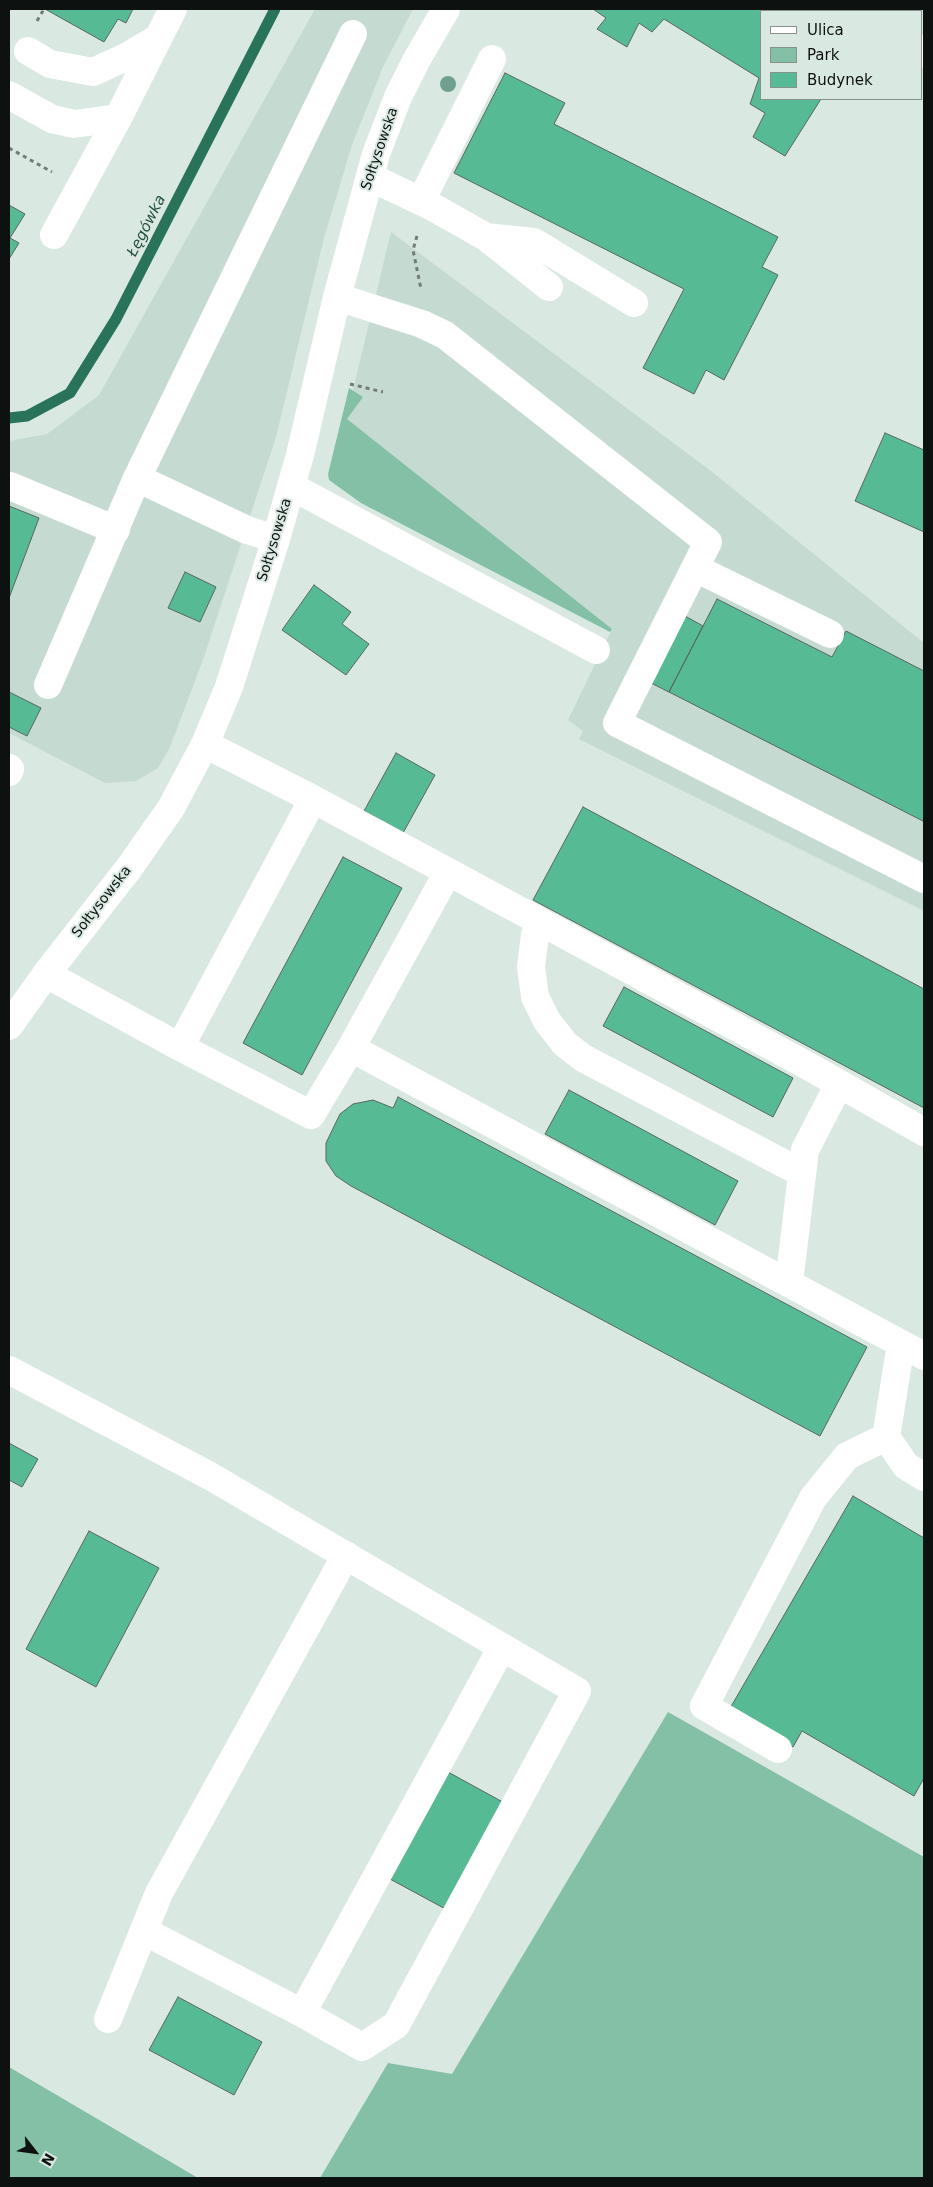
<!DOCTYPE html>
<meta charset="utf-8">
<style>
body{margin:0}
#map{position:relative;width:933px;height:2187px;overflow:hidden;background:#d9e8e1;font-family:"DejaVu Sans",sans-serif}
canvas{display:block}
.frame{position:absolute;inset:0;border:10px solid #0d1210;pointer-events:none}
.legend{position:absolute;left:760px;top:10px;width:162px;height:90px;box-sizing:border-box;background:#d9e8e1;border:1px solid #87928d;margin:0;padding:6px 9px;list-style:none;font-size:15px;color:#0d1210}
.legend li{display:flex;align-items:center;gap:10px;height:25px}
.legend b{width:25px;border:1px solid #87928d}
.north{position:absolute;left:10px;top:2127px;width:50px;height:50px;-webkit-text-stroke:4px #d9e8e1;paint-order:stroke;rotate:120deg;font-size:14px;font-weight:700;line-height:20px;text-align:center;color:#0d1210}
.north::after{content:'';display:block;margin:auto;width:18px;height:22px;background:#0d1210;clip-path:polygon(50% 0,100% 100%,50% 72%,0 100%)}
</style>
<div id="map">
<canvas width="933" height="2187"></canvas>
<div class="frame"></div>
<ul class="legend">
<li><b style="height:6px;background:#fff"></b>Ulica</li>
<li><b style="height:14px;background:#83c0a6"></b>Park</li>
<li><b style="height:14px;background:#56ba94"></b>Budynek</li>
</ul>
<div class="north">N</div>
</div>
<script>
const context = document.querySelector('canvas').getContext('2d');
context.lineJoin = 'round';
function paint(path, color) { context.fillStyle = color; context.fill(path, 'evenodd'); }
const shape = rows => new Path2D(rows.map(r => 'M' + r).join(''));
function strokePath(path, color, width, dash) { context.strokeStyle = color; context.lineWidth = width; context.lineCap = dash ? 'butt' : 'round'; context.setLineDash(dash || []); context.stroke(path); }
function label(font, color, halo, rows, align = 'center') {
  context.font = font + ' "DejaVu Sans",sans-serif'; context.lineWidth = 4; context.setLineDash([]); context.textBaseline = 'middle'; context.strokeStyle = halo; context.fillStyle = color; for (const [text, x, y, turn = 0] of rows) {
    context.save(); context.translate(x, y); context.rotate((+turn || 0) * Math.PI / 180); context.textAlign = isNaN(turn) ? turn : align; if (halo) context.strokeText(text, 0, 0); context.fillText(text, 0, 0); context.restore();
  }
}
paint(shape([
 [315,9,413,9,383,67,352,145,324,238,276,437,204,657,170,747,158,768,136,781,105,783,9,733,9,441,47,434,99,395],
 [391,232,711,471,924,643,924,911,579,739,583,731,568,720,612,629,346,419]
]), '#c5dbd1');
paint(shape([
 [349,388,363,397,347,419,612,629,610,632,361,503,329,480,328,474],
 [668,1712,924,1857,924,2178,320,2178,388,2063,452,2074],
 [9,2067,198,2178,9,2178]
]), '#83c0a6');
strokePath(shape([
 [9,418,27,416,70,393,116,319,275,9]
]), '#287359', 11);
const building = shape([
 [45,9,133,9,126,23,118,19,104,42,45,9],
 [593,9,800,9,804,11,762,11,762,99,821,99,785,156,753,137,765,113,750,104,759,78,664,19,652,32,639,23,627,47,597,29,606,18,593,9],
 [505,73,565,103,554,124,778,237,762,267,778,275,724,380,706,370,694,394,643,368,684,289,454,173,505,73],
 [9,205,25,214,10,238,19,243,9,259,9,205],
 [885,433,924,450,924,532,855,501,885,433],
 [9,506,39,518,9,598,9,506],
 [185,572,216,587,200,622,168,608,185,572],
 [314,585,351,612,342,624,369,644,346,675,282,630,314,585],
 [717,599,832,657,846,631,924,671,924,818,923,821,669,692,717,599],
 [685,616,703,626,669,692,651,683,685,616],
 [9,692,41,708,27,736,9,727,9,692],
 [396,753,435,775,403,833,364,811,396,753],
 [583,807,924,989,924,1108,533,900,583,807],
 [343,857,402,888,302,1075,243,1043,343,857],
 [624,987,793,1078,773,1117,603,1026,624,987],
 [569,1090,738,1181,715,1225,545,1134,569,1090],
 [398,1097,867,1347,820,1436,351,1186,336,1176,326,1161,326,1143,340,1114,353,1104,373,1100,393,1108,398,1097],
 [9,1443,38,1459,22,1487,9,1480,9,1443],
 [853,1496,924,1538,924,1778,914,1796,802,1731,793,1747,729,1710,853,1496],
 [89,1531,159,1568,96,1687,26,1649,89,1531],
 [448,1772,510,1806,451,1912,390,1879,448,1772],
 [178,1997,262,2042,234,2095,149,2050,178,1997]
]);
paint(building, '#56ba94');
strokePath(building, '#5a6660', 1);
strokePath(shape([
 [37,21,44,9],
 [9,148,52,172],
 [417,236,413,250,421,289],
 [350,384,383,392]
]), '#727c78', 3, [4, 4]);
strokePath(shape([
 [900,9,901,11],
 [922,49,924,54],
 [28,51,50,64,93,72,126,57,158,38],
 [9,95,52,119,74,124,118,118,173,9],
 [370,177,431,206,486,237,534,242,634,303],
 [421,201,492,59],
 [54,235,118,118],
 [486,237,549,287],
 [337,297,422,324,445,335,708,542,617,723,924,879],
 [137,478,353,34],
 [10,486,116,530],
 [291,486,596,650],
 [695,568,830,634],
 [48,685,137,478,247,530,276,539],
 [205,744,313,799,808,1066,924,1132],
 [9,768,10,769,9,772],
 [540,922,535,935,531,967,535,997,547,1021,565,1044,583,1058,802,1173],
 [46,974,180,1047,311,1115,351,1048,924,1356],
 [9,1026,46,974,129,868,171,808,205,744,229,687,276,539,300,455,337,297,376,154,398,97,416,61,446,9],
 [180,1047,313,799],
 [351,1048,448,872],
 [789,1283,805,1150,839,1084],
 [9,1370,210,1476,577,1691,396,2025,362,2047,302,2013,502,1647],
 [886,1437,906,1466,924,1477],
 [778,1749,704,1706,813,1498,847,1456,886,1437,901,1344],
 [144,1931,302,2013],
 [108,2019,159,1893,346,1555]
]), '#fff', 28);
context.fillStyle = '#70a190';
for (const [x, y] of [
 [448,84]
]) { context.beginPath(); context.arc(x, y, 8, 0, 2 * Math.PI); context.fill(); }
label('14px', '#0d1210', '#d9e8e1', [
 ["Sołtysowska",380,149,-71],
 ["Sołtysowska",275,540,-73],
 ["Sołtysowska",102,902,-52]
]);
label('italic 15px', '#244f3e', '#d9e8e1', [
 ["Łęgówka",147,226,-63]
]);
</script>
